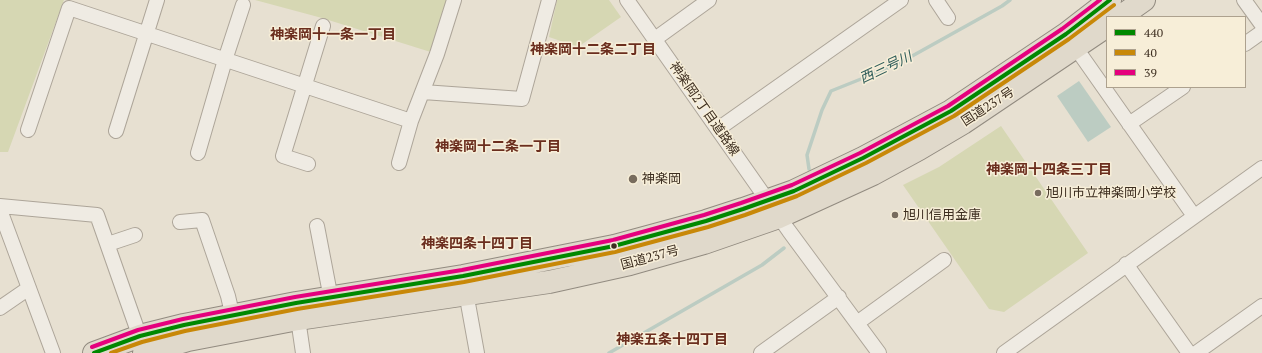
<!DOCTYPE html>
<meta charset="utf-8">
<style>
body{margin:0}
#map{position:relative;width:1262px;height:353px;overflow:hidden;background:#e7e0d1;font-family:"PT Serif",serif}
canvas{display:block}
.legend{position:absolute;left:1106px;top:16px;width:140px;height:72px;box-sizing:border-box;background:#f7eed8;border:1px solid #ada18e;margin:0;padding:5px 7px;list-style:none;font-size:12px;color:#3d2e20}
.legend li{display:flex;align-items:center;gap:8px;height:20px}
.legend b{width:20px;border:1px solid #ada18e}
</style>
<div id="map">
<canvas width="1262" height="353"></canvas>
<ul class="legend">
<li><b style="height:5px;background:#080"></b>440</li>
<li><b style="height:5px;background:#c88808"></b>40</li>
<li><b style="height:5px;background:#e5007d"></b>39</li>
</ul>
</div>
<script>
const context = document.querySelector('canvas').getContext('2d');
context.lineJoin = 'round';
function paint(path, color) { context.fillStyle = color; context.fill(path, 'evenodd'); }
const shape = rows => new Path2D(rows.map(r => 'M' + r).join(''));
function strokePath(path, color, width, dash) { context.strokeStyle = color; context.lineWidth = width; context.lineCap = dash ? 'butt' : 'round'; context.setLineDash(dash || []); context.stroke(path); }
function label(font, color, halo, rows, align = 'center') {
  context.font = font + ' "PT Serif","Noto Sans JP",serif'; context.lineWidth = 3; context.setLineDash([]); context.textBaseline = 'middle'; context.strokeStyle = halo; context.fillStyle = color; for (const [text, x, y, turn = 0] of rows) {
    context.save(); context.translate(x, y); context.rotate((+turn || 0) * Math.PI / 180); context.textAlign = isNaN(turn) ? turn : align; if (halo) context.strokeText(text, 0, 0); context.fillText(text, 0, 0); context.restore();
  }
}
paint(shape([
 [0,0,64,0,8,152,0,152],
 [255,0,454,0,437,54,322,18],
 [557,0,609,0,621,17,578,47,549,37],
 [1001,126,1088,253,1004,312,989,309,903,185,939,167]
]), '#d6d7b3');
paint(shape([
 [1079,81,1111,127,1088,142,1057,96]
]), '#bcccc2');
strokePath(shape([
 [809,169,807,155,822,110,831,91,896,65,1002,6,1010,0],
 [609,353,762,265,784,248]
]), '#bcccc2', 3.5);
const minor = shape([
 [627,0,789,231,879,353],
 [936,0,948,18],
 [1244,0,1262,25],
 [655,39,709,0],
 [1071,41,1194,216],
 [1245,44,1262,32],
 [423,92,522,99,549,0],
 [1129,124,1183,87],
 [718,129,901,0],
 [28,130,69,8,411,121],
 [116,131,157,0],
 [198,153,225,60,243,5],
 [399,163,411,121,437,54,454,0],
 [308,164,283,156,323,26],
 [0,206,97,215,142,343],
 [0,210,53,353],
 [180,222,202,220,228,296,234,322],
 [317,226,332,304],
 [108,244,135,235],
 [1126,264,1189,353],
 [465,287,477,353],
 [0,308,29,288],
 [297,312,303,353],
 [857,323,944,260],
 [761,353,839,297],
 [1004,353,1262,168],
 [1196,353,1262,306]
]);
const trunk = shape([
 [1120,17,1144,0],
 [94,353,140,336,184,325,296,303,463,276,614,246,706,221,743,209,794,191,863,158,951,111,1066,34,1110,0],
 [144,353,188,340,298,319,549,282,630,264,704,243,779,217,873,174,919,149,963,123,1107,26]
]);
strokePath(minor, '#ada599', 16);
strokePath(trunk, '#928b80', 24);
strokePath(minor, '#efebe3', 14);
strokePath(trunk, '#e0d9cb', 22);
strokePath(shape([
 [94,353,140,336,184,325,296,303,463,276,614,246,706,221,743,209,794,191,863,158,951,111,1066,34,1110,0]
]), '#080', 4);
strokePath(shape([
 [111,353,142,342,185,331,297,309,464,282,615,252,708,227,745,215,797,196,866,163,954,116,1069,39,1114,5]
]), '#c88808', 4);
strokePath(shape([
 [92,347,138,330,183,319,295,297,462,270,613,240,704,215,741,203,792,185,860,153,948,106,1062,29,1100,0]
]), '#e5007d', 4);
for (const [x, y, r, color] of [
 [633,179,5,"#786c5e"],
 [1038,193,4,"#786c5e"],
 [895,215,4,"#786c5e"],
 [614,246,3.5,"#3d2e20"]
]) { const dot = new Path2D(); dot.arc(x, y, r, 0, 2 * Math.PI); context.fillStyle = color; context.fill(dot); strokePath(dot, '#f7eed8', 1.5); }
label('13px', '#3d2e20', '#f7eed8', [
 ["国道237号",988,107,-33],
 ["神楽岡2丁目道路線",704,109,55],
 ["国道237号",650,258,-15]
]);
label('13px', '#3d2e20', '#f7eed8', [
 ["神楽岡",642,179],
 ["旭川市立神楽岡小学校",1046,193],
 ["旭川信用金庫",903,215]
], 'left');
label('bold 14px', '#6b2e1e', '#f7eed8', [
 ["神楽岡十一条一丁目",333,35],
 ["神楽岡十二条二丁目",593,50],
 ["神楽岡十二条一丁目",498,147],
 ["神楽岡十四条三丁目",1049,170],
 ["神楽四条十四丁目",477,244],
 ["神楽五条十四丁目",672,340]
]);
label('italic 14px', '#2f5d5a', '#f7eed8', [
 ["西三号川",886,68,-25]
]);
</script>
